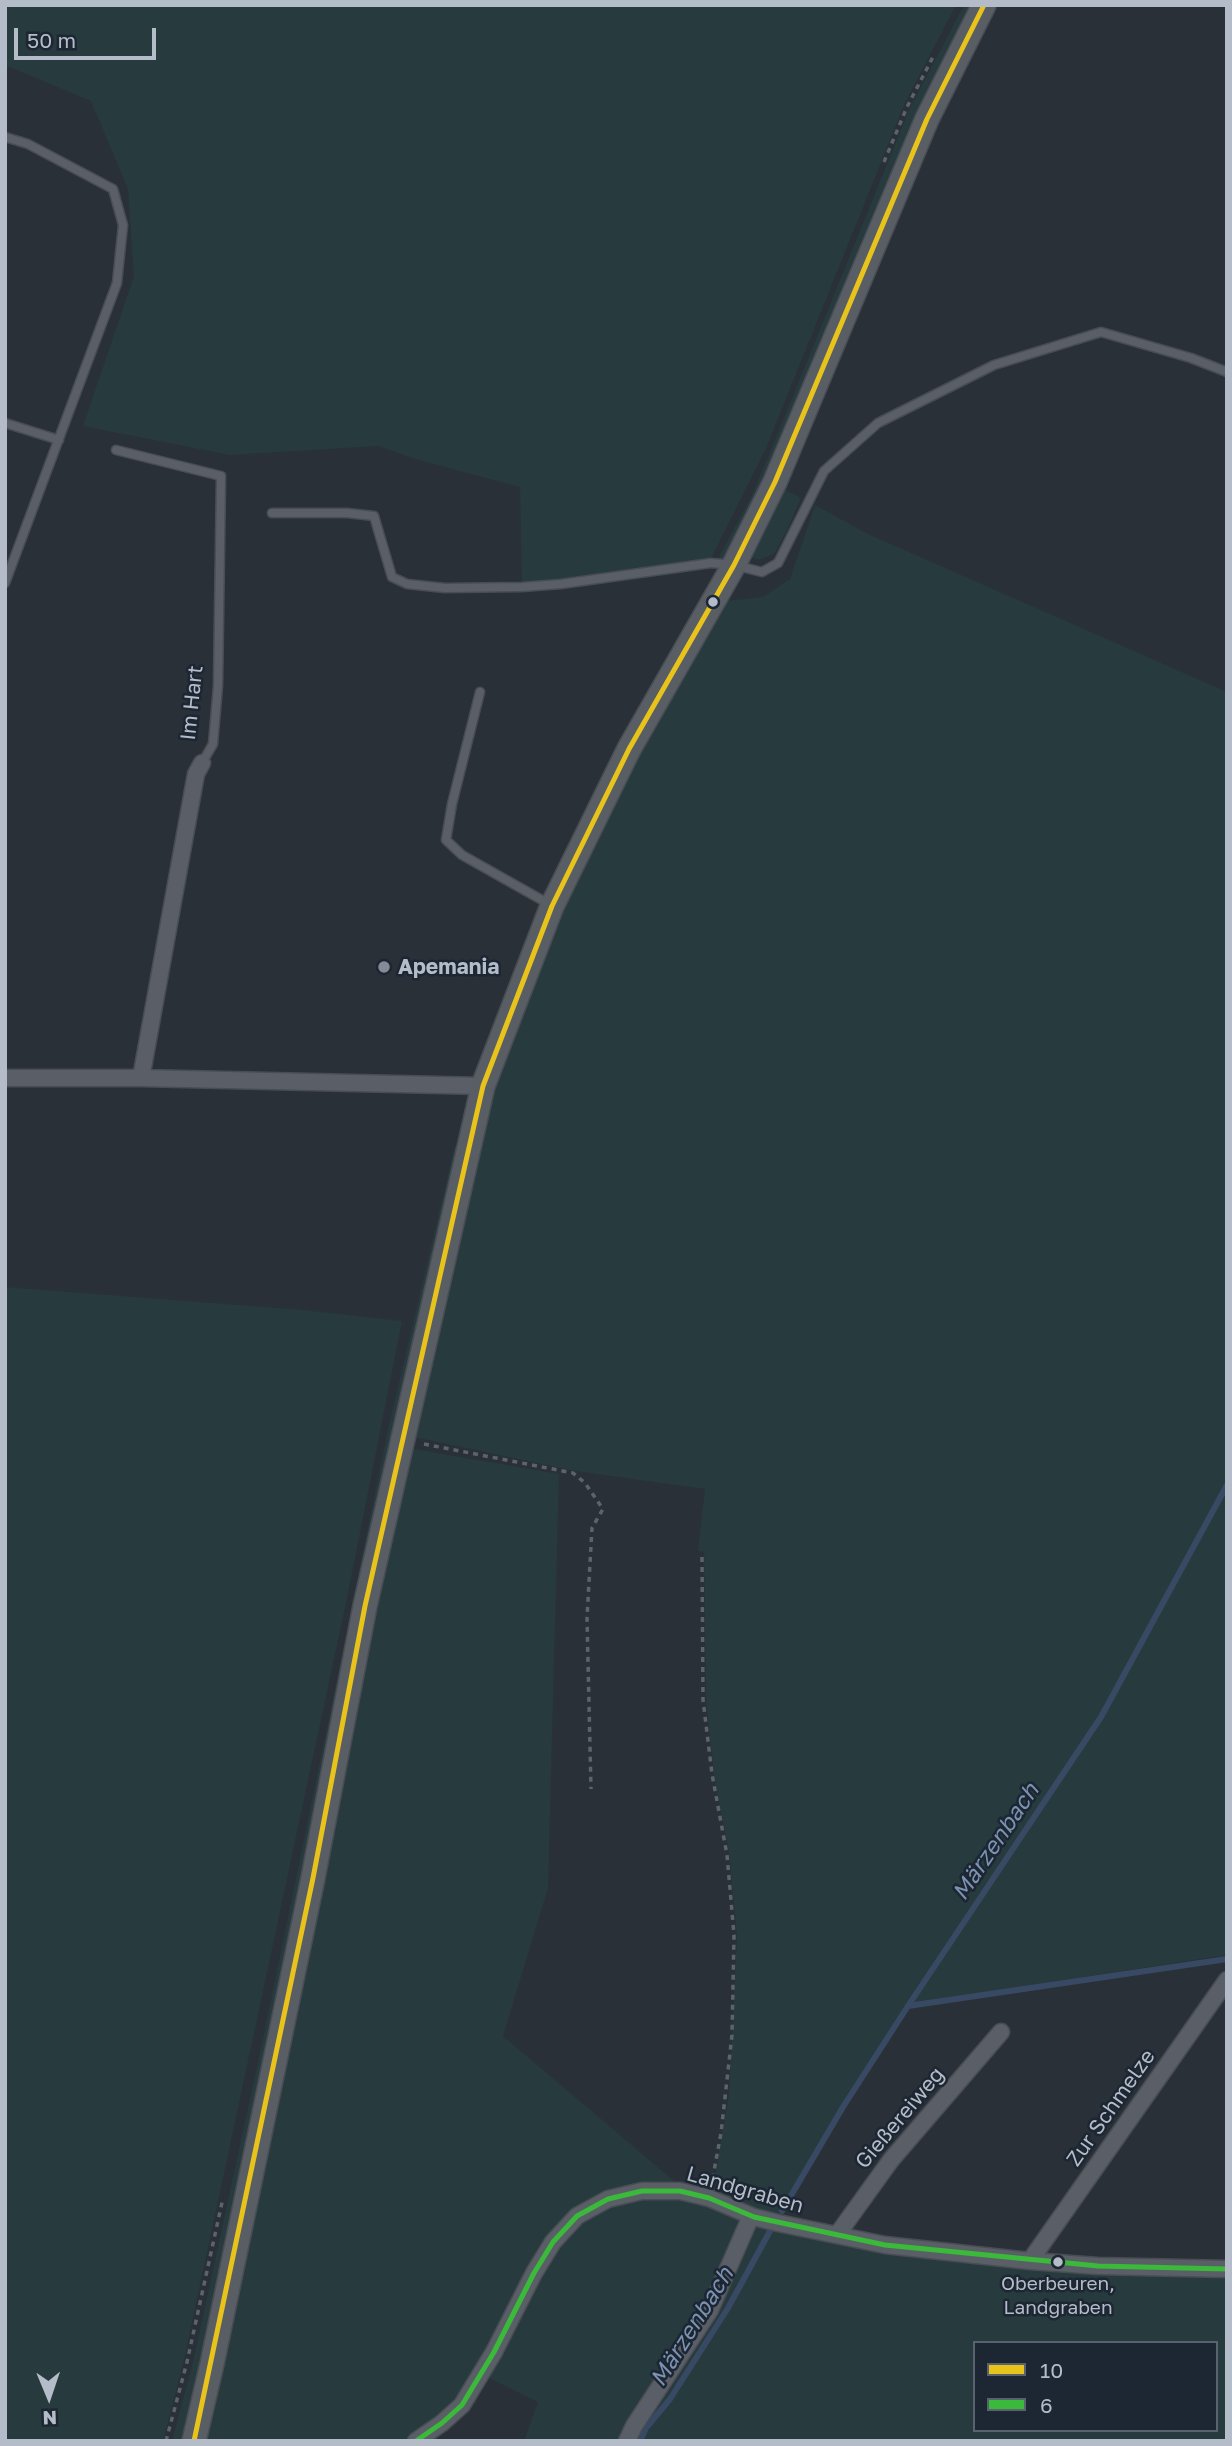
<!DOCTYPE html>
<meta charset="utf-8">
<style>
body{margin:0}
#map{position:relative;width:1232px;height:2446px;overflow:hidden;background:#2a3038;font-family:"Golos Text",sans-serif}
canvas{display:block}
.frame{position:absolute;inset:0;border:7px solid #b4bcc9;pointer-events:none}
.legend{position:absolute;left:973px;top:2341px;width:245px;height:91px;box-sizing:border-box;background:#1d2633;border:2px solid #59626f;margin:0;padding:9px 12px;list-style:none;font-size:21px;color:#b4bcc9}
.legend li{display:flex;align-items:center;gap:14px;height:35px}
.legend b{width:35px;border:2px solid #59626f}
.north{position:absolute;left:14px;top:2362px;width:70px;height:70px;-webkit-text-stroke:5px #1d2633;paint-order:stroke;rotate:178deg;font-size:19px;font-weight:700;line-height:28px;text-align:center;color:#b4bcc9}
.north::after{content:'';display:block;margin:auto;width:24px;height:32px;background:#b4bcc9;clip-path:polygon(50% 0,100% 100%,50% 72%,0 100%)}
.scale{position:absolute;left:14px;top:28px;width:142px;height:32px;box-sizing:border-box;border:4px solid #b4bcc9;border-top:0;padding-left:9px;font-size:21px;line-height:24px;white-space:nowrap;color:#b4bcc9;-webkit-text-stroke:5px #1d2633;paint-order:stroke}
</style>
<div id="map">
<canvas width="1232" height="2446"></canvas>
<div class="frame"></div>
<ul class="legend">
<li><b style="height:9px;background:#e8c31b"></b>10</li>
<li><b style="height:9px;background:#3ab93a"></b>6</li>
</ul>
<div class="north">N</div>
<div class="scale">50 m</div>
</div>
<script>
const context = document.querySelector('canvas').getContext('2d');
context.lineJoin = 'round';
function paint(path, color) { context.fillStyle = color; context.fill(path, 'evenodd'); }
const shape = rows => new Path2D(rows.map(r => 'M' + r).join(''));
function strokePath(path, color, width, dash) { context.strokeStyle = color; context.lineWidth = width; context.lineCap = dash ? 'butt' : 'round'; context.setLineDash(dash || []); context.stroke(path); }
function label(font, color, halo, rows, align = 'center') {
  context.font = font + ' "Golos Text",sans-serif'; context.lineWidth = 5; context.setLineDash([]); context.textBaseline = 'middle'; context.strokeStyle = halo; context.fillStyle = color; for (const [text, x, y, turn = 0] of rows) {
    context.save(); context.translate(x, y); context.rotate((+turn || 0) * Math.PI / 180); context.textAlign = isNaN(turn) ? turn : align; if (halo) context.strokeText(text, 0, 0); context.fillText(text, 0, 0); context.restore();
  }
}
paint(shape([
 [5,5,956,5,904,105,767,446,710,560,561,582,522,585,520,487,415,459,379,446,230,455,83,426,134,276,128,189,91,101,5,65],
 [964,5,976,5,730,560,718,559,751,497,771,450,909,110],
 [782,488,801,498,785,534,774,554,759,560,748,556],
 [815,505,868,534,1227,692,1227,1955,907,2004,841,2107,775,2219,712,2196,729,2094,737,1936,729,1853,714,1774,706,1700,704,1552,698,1551,705,1489,575,1471,414,1437,490,1088,563,906,637,752,726,601,763,597,790,579],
 [455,1145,463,1147,201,2365,181,2441,172,2441,193,2362,263,2039,388,1430],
 [5,1287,303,1310,402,1321,346,1603,184,2360,163,2441,5,2441],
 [408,1448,559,1474,548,1888,503,2036,680,2186,576,2213,459,2402,438,2421,408,2441,199,2441],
 [642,2194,680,2195,745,2218,708,2309,624,2441,524,2441,538,2402,485,2376,538,2274,581,2220,611,2203],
 [755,2221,837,2240,1227,2273,1227,2441,631,2441],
 [975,2343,1216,2343,1216,2430,975,2430]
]), '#273a3e');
strokePath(shape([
 [908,2006,1227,1959],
 [782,2211,843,2107,908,2006,1101,1717,1227,1485],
 [640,2441,646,2428,670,2399,728,2308,770,2231]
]), '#384963', 6);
const lane = shape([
 [5,137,28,144,113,189,123,225,117,283,5,583],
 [5,423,59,440],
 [116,450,221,476,218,686,213,744,202,763],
 [272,513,347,513,374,516,392,577,407,584,445,588,522,587,561,584,711,563,734,565,762,572,778,563,824,471,878,423,994,365,1101,332,1191,358,1227,372],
 [480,692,452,804,446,840,462,855,549,904]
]);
const street = shape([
 [5,1078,141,1078,483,1086],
 [141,1078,196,774,202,763],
 [837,2235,891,2160,1001,2032],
 [1030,2261,1227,1980],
 [416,2441,442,2423,462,2405,494,2352,534,2273,553,2242,577,2216,608,2199,642,2191,680,2191,709,2198,754,2217,778,2223,885,2245,1030,2261,1098,2266,1227,2269],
 [627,2441,634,2426,710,2310,751,2216]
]);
const secondary = shape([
 [194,2441,212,2364,313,1878,365,1606,483,1086,552,906,629,749,734,565,775,482,927,119,984,5]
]);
strokePath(lane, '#484c53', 11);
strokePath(street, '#484c53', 19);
strokePath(secondary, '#484c53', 26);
strokePath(shape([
 [884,162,907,107,934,55],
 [424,1444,573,1473,585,1483,603,1509,592,1528,587,1618,591,1789],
 [702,1557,703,1700,712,1774,727,1855,734,1935,732,2035,721,2133,712,2182],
 [166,2441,187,2362,223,2198]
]), '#5d636a', 3.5, [5, 5]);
strokePath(lane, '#5a5e66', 8);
strokePath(street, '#5a5e66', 16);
strokePath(secondary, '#595d64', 23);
strokePath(shape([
 [194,2441,313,1878,365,1606,483,1086,552,906,629,749,734,565,775,482,927,119,984,5]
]), '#e8c31b', 5);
strokePath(shape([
 [416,2441,442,2423,462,2405,494,2352,534,2273,553,2242,577,2216,608,2199,642,2191,680,2191,709,2198,754,2217,885,2245,1098,2266,1227,2269]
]), '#3ab93a', 5);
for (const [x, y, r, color] of [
 [713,602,6,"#b4bcc9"],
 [384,967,7,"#848b96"],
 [1058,2262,6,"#b4bcc9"]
]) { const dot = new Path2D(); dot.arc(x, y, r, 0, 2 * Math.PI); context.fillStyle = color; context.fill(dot); strokePath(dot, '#1d2633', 2.5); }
label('19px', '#b4bcc9', '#1d2633', [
 ["Oberbeuren,",1058,2284],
 ["Landgraben",1058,2308]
]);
label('21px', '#b4bcc9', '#1d2633', [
 ["Im Hart",192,703,-84],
 ["Zur Schmelze",1111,2108,-55],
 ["Gießereiweg",900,2118,-50],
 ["Landgraben",745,2190,16]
]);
label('bold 21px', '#b4bcc9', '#1d2633', [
 ["Apemania",398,967]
], 'left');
label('italic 23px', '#7c92b1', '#1d2633', [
 ["Märzenbach",996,1842,-56],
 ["Märzenbach",692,2327,-58]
]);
</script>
